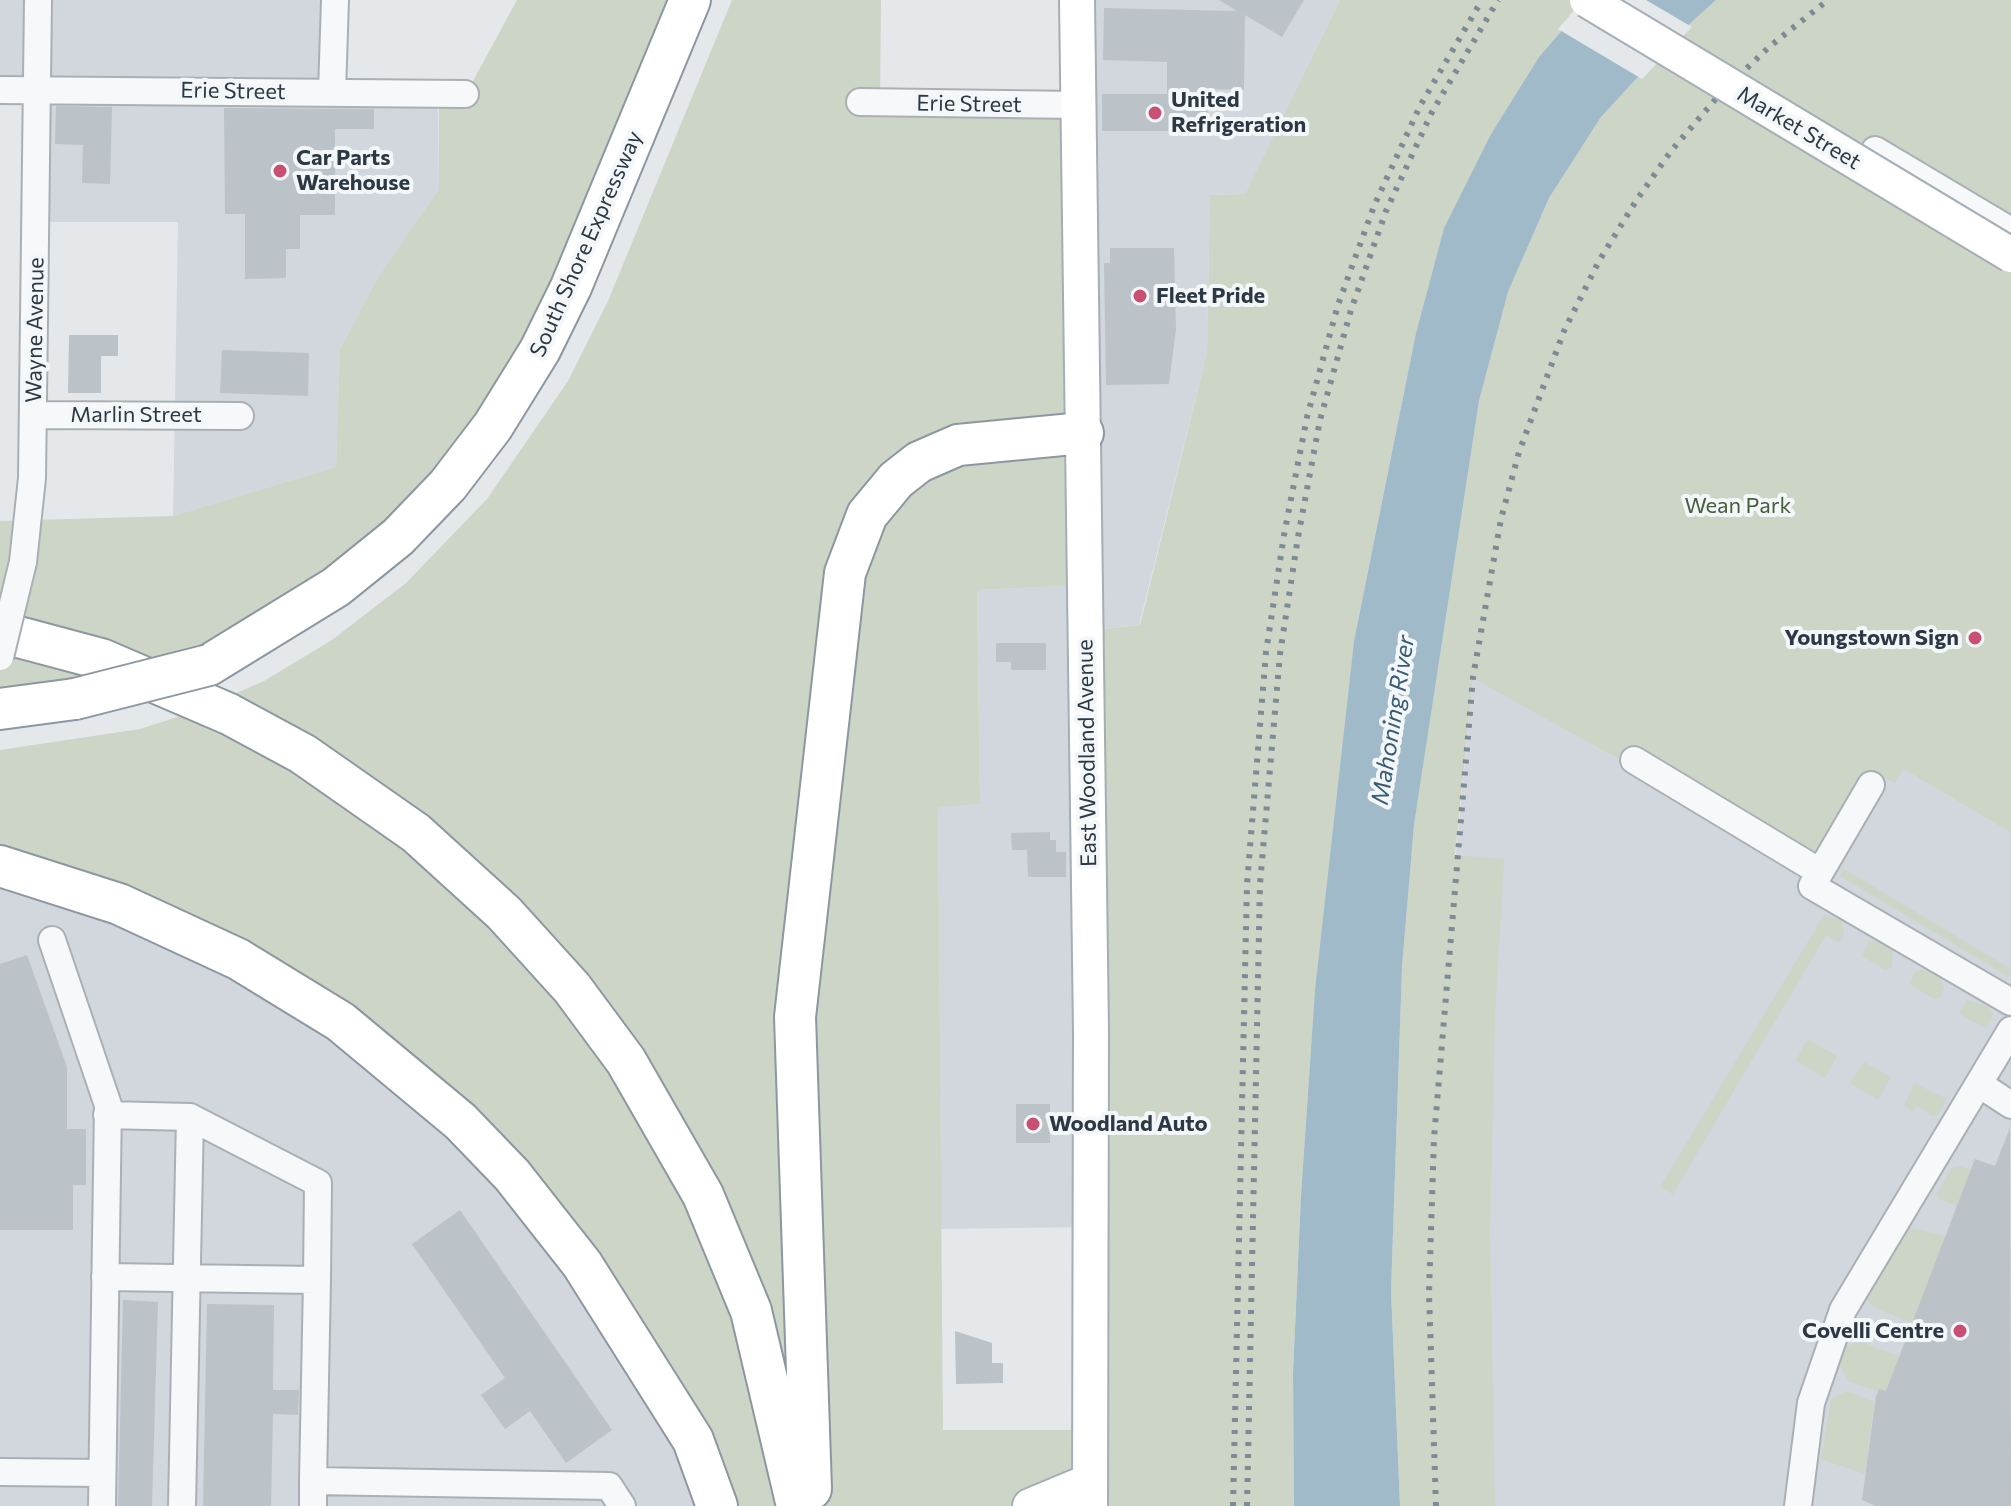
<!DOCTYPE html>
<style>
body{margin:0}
canvas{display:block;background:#e4e8eb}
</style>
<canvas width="2011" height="1506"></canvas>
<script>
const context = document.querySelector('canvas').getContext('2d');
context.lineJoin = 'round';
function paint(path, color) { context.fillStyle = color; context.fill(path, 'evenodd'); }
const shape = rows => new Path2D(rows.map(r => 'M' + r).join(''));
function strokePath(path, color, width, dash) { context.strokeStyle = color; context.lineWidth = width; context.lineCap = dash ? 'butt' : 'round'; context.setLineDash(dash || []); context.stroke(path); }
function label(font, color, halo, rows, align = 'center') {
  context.font = font + ' Commissioner,sans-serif'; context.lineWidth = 8; context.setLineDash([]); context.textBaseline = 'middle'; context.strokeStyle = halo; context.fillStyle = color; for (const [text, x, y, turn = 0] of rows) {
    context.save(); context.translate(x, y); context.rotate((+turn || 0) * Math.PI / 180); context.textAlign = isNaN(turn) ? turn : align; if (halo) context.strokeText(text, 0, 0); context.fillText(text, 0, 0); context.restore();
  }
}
paint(shape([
 [0,0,335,0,332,91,438,94,439,189,378,277,340,349,336,467,173,516,178,222,37,222,39,91,0,91],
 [1077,0,1340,0,1245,194,1210,195,1207,353,1139,625,1086,631,1091,1227,941,1229,938,806,980,804,977,590,1085,585],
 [1473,677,1630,766,1886,759,2011,833,2011,1506,1436,1506,1451,905],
 [0,866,238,959,512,1175,717,1506,0,1506]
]), '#d2d7dd');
paint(shape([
 [517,0,690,0,468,461,209,665,0,709,0,521,173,516,336,467,340,349,378,277,439,189,439,104,466,94],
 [732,0,881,0,880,102,1077,105,1085,585,977,590,980,804,938,807,943,1430,1090,1430,1086,631,1140,625,1207,353,1210,195,1245,194,1340,0,1588,0,1539,57,1491,134,1444,228,1416,333,1354,641,1315,989,1301,1196,1293,1373,1294,1506,717,1506,582,1264,341,1022,0,866,0,750,140,729,196,711,264,681,332,640,406,583,487,499,568,381,608,301],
 [1716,0,2011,0,2011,833,1903,769,1895,783,1878,775,1820,872,1473,678,1455,855,1504,859,1495,1015,1490,1233,1495,1506,1400,1506,1391,1291,1402,967,1414,825,1479,401,1508,292,1549,198,1601,117,1672,40],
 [1844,869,2011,969,2009,977,1840,876],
 [1824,915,1842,920,1844,937,1838,942,1826,935,1673,1194,1660,1187],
 [1869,941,1879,941,1893,950,1892,967,1885,970,1862,956],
 [1923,969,1940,977,1944,988,1940,998,1934,999,1910,984,1915,972],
 [1967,1000,1989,1007,1993,1016,1986,1028,1959,1014],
 [1810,1040,1837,1056,1825,1078,1796,1061,1805,1042],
 [1864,1062,1891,1077,1878,1100,1850,1083],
 [1914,1083,1947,1099,1938,1115,1932,1116,1917,1106,1913,1112,1904,1106],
 [1960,1166,1971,1170,1957,1206,1939,1199,1937,1193,1951,1168],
 [1908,1227,1946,1236,1912,1323,1873,1307,1867,1298],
 [1861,1342,1899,1356,1886,1391,1879,1389,1878,1392,1848,1381,1840,1365,1846,1346],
 [1846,1391,1874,1402,1865,1474,1821,1459,1831,1399]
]), '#ccd5c6');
paint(shape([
 [1588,0,1716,0,1672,40,1601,117,1549,198,1508,292,1479,401,1414,825,1402,967,1391,1291,1400,1506,1294,1506,1293,1373,1301,1196,1315,989,1354,641,1416,333,1444,228,1491,134,1539,57]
]), '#a1bac9');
paint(shape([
 [1583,0,1646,0,1692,27,1642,79,1558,29]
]), '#e4e8eb');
paint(shape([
 [1219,0,1304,0,1282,37,1245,15,1244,90,1208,89,1208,131,1102,131,1102,94,1167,94,1167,62,1103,60,1104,8,1237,11],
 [56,106,112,107,110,184,82,183,83,145,55,144],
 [224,108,374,109,374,129,335,129,335,215,300,215,300,249,286,249,286,278,245,279,245,214,225,214],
 [1110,248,1174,248,1176,329,1169,384,1106,385,1104,263,1110,263],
 [69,335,118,335,118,356,101,356,101,393,68,393],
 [222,350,309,353,308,396,220,393],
 [996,643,1046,643,1046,670,1011,670,1011,662,996,662],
 [1050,832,1050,840,1056,840,1056,852,1066,852,1066,877,1028,877,1027,850,1012,850,1011,833],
 [27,955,67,1067,67,1129,86,1129,86,1185,73,1185,73,1230,0,1230,0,964],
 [1016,1104,1050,1104,1050,1143,1016,1143],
 [2010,1128,2011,1506,1876,1506,1862,1500,1876,1396,1879,1389,1886,1391,1975,1159,1995,1166],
 [460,1210,612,1430,566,1463,530,1411,505,1429,481,1395,505,1378,412,1244],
 [123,1300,158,1302,152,1506,118,1506],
 [207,1304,274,1305,273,1390,299,1390,298,1415,273,1414,271,1506,203,1506],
 [955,1331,992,1343,992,1363,1003,1363,1003,1383,956,1384]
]), '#bbc2c8');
const minor = shape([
 [0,90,465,94],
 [332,92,335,0],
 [860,102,1077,105],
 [1875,150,2011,231],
 [33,415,240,416],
 [23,562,32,478,38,0],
 [1634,760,1820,872],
 [1871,785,1812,886,2011,1002],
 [52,940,108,1105,102,1506],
 [1979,1084,2011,1105],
 [107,1115,190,1117,182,1506],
 [190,1117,318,1183,317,1280],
 [105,1277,317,1280,313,1481,609,1486,622,1506],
 [0,1472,102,1473],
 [313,1506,313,1481],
 [1798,1506,1811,1403,1843,1310,2011,1030]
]);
const major = shape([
 [1077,0,1091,1031,1090,1506],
 [1030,1506,1090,1481]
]);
const highway = shape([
 [0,632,101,659,229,714,303,754,416,833,504,913,572,988,626,1061,703,1195,751,1311,797,1506],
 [209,665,336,587,398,537,448,485,493,426,540,350,571,287,690,0],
 [0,709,75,699],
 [0,866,119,904,238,959,341,1022,460,1121,512,1175,582,1264,693,1440,717,1506],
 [811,1489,795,1017,845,573,867,515,896,480,919,462,958,445,1083,433]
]);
strokePath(minor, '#a9b0b5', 30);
strokePath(major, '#a4aeb7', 38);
strokePath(highway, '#8c97a1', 44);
strokePath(minor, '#f7f8fa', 26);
strokePath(major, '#fff', 34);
strokePath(highway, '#fff', 40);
strokePath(shape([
 [1233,1506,1247,884,1266,652,1284,535,1307,417,1338,305,1374,206,1420,106,1482,0],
 [1247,1506,1260,884,1280,654,1298,537,1320,420,1351,310,1386,211,1432,112,1498,0],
 [1436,1506,1429,1293,1434,1138,1473,677,1501,519,1519,452,1564,331,1599,261,1636,201,1671,151,1720,94,1769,47,1828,0]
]), '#7e8a94', 6, [4, 8]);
const minorBridge = shape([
 [0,657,23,562]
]);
const majorBridge = shape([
 [1587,0,2011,255]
]);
const highwayBridge = shape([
 [75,699,209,665]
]);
strokePath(minorBridge, '#a9b0b5', 30, []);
strokePath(majorBridge, '#a4aeb7', 38, []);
strokePath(highwayBridge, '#8c97a1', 44, []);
strokePath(minorBridge, '#f7f8fa', 26);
strokePath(majorBridge, '#fff', 34);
strokePath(highwayBridge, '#fff', 40);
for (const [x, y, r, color] of [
 [1155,113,8,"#c95073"],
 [280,171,8,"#c95073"],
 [1140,296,8,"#c95073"],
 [1975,638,8,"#c95073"],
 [1033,1124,8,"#c95073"],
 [1960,1331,8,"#c95073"]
]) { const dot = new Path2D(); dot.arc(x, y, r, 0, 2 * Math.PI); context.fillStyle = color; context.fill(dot); strokePath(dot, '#f4f7f9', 3); }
label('22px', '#2c3843', '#f4f7f9', [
 ["Erie Street",233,91,1],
 ["Erie Street",969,104,1],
 ["Market Street",1799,128,31],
 ["South Shore Expressway",586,244,-66],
 ["Wayne Avenue",35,330,-89],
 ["Marlin Street",136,415],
 ["East Woodland Avenue",1087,753,-91]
]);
label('bold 22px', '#2c3843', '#f4f7f9', [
 ["United",1171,100],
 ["Refrigeration",1171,125],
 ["Car Parts",296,158],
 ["Warehouse",296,183],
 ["Fleet Pride",1156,296],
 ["Youngstown Sign",1959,638,"right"],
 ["Woodland Auto",1049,1124],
 ["Covelli Centre",1944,1331,"right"]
], 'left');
label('22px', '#465e3a', '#f4f7f9', [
 ["Wean Park",1738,506]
]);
label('italic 24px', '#385c76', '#f4f7f9', [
 ["Mahoning River",1393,720,-81]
]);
</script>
